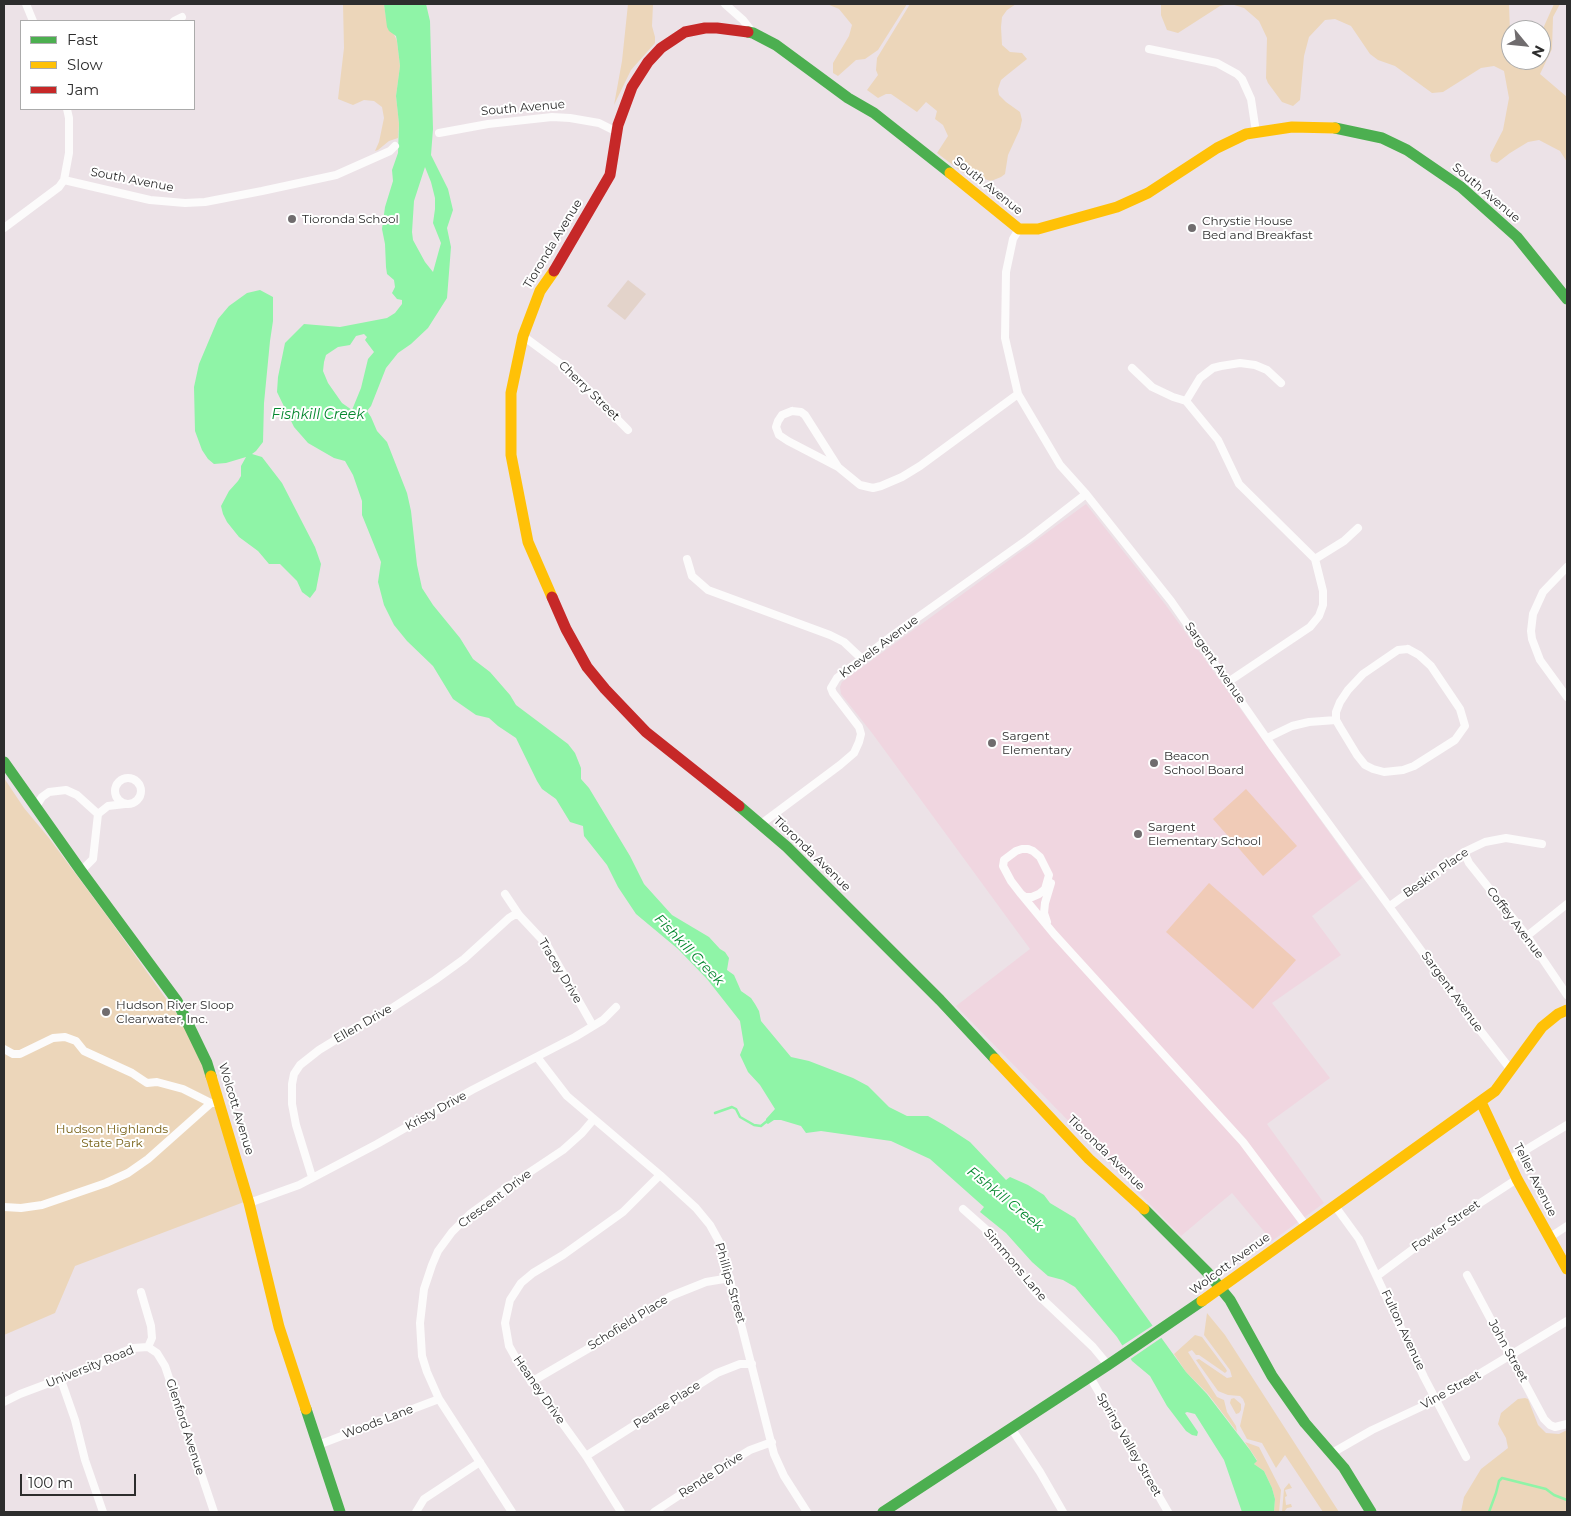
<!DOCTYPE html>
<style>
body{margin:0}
#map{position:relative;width:1571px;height:1516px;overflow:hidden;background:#ece2e7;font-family:Montserrat,sans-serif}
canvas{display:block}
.frame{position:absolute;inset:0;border:5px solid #2d2d2d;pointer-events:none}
.legend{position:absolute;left:20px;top:20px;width:175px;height:90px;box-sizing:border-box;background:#fff;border:1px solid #ababab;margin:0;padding:6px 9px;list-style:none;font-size:15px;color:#2d2d2d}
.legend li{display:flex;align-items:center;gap:10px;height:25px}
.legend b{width:25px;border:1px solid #ababab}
.north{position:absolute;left:1501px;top:20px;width:50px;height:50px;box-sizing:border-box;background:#fff;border:1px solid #ababab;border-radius:50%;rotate:118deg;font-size:14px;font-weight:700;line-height:20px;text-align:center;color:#2d2d2d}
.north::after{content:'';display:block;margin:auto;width:18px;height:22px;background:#706c6e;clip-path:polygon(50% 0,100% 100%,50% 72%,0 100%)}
.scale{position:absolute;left:20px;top:1474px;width:116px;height:22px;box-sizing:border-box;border:2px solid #2d2d2d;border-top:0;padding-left:6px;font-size:15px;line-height:18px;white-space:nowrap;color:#2d2d2d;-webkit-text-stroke:4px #fff;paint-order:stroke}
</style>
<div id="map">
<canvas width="1571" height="1516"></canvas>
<div class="frame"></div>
<ul class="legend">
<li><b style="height:6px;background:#4caf50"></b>Fast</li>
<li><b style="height:6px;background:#ffc107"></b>Slow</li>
<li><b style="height:6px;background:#c62828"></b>Jam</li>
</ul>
<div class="north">N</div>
<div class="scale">100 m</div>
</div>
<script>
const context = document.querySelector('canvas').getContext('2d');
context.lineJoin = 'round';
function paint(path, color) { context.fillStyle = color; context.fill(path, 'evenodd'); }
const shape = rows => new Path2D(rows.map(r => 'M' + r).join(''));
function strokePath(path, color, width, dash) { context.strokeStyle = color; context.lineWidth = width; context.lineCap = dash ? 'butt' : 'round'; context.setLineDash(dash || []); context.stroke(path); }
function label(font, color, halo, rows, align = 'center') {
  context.font = font + ' Montserrat,sans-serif'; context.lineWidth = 4; context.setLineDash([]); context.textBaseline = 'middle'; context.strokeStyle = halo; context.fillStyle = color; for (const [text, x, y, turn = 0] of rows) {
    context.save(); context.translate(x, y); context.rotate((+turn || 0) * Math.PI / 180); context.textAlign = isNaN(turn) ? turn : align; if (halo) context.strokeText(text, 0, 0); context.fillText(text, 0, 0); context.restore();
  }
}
paint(shape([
 [1086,504,1165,604,1362,878,1312,916,1341,955,1272,1003,1330,1078,1267,1124,1324,1203,1272,1241,1232,1193,1181,1236,956,1006,1030,949,872,733,841,694,840,687,842,682]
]), '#f0d6e0');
paint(shape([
 [343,4,384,4,386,17,397,41,400,66,396,96,399,124,398,138,389,141,378,150,375,151,379,142,384,118,382,107,374,101,364,100,353,105,338,99,344,48],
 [628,4,653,4,652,26,655,37,655,43,631,70,614,105,622,61],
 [827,4,907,4,878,50,865,59,856,60,838,76,833,73,833,63,849,36,852,25,839,9],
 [910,4,1016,4,1007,10,1002,17,1001,27,1002,45,1010,52,1022,53,1027,59,1007,75,1001,80,998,89,999,95,1006,102,1020,112,1022,120,1020,129,1008,155,1005,174,1001,177,991,181,962,172,937,153,948,136,943,125,935,119,937,111,926,102,917,112,891,94,886,94,878,98,867,90,878,75,876,70,877,58],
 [1161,4,1229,4,1220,6,1178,33,1167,30,1161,15],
 [1231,4,1509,4,1511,60,1541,60,1541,33,1554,4,1560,4,1553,17,1552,49,1540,74,1567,97,1567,162,1560,151,1539,140,1528,142,1510,153,1497,163,1491,161,1490,155,1503,130,1509,98,1504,71,1494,66,1481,68,1443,92,1432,93,1395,66,1378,60,1370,54,1351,26,1335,19,1325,20,1309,37,1304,56,1300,100,1293,106,1282,102,1268,83,1266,78,1267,38,1259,21,1244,8],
 [4,778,24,808,49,838,107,916,189,1031,205,1069,244,1202,75,1266,55,1313,4,1335],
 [1207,1313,1225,1335,1339,1512,1323,1512,1285,1455,1276,1468,1262,1443,1247,1439,1240,1426,1245,1404,1243,1399,1240,1396,1228,1395,1218,1391,1196,1360,1199,1359,1227,1378,1232,1377,1230,1370,1204,1335],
 [1195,1335,1202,1337,1226,1369,1227,1371,1225,1373,1199,1355,1196,1355,1192,1350,1188,1352,1217,1397,1224,1400,1227,1412,1236,1426,1237,1432,1208,1394,1186,1372,1174,1354],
 [1234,1398,1241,1404,1241,1410,1239,1413,1236,1414,1230,1403,1231,1399],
 [1525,1398,1528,1399,1538,1425,1546,1433,1559,1434,1567,1430,1567,1512,1461,1512,1464,1497,1481,1469,1508,1448,1506,1438,1498,1424,1501,1413,1518,1399],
 [1245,1442,1259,1447,1281,1490,1279,1512,1274,1512,1275,1499,1272,1488,1264,1471,1254,1464,1257,1460],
 [1289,1483,1292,1488,1285,1490,1287,1496,1285,1497,1286,1505,1291,1504,1292,1507,1287,1508,1284,1512,1282,1512,1284,1489]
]), '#ecd6ba');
paint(shape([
 [628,280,646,294,625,320,607,306]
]), '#e3d3ca');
paint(shape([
 [1246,789,1297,846,1263,876,1213,819],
 [1209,883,1296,960,1253,1009,1166,932]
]), '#f0cbb7');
paint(shape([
 [384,4,426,4,430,21,433,129,431,155,448,189,453,210,447,228,451,247,447,298,428,328,411,344,398,353,386,368,371,406,367,411,371,417,377,431,387,442,407,493,411,511,417,565,422,588,433,605,460,638,473,659,490,672,510,695,516,705,568,744,575,753,581,768,581,779,589,788,630,856,644,884,672,915,709,937,720,949,725,952,729,958,727,970,734,975,741,991,751,998,755,1004,759,1011,761,1021,791,1057,809,1061,853,1078,868,1086,889,1107,907,1116,928,1116,944,1125,970,1142,1006,1180,1010,1177,1028,1185,1044,1195,1050,1203,1075,1218,1186,1372,1207,1394,1250,1450,1257,1461,1254,1464,1264,1471,1272,1488,1275,1499,1274,1512,1242,1512,1224,1460,1195,1414,1187,1412,1185,1413,1198,1432,1197,1436,1192,1435,1186,1431,1167,1406,1150,1376,1132,1361,1117,1337,1075,1287,1063,1280,1048,1276,1032,1262,1006,1233,980,1212,984,1207,930,1159,891,1141,821,1131,806,1133,801,1126,781,1120,774,1120,768,1124,766,1123,766,1119,775,1109,760,1085,748,1072,740,1055,744,1045,740,1021,707,979,678,949,636,914,618,887,607,865,584,836,583,826,570,822,556,799,542,789,537,781,516,738,498,726,489,718,476,715,453,699,433,666,407,641,394,625,384,605,378,582,381,562,362,515,362,501,353,475,345,461,334,458,308,443,294,427,277,392,278,377,285,343,304,324,340,327,387,318,395,313,402,304,402,300,397,299,392,293,395,287,394,280,387,274,386,267,385,244,382,229,385,207,393,181,392,170,398,153,399,124,396,96,400,66,397,41,396,36,389,31,387,27],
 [425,167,431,182,435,198,435,209,433,223,441,243,433,272,425,262,413,240,412,232,414,201],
 [364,334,367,337,365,340,374,352,368,359,361,388,352,410,342,403,328,383,323,371,324,362,326,355,338,347,350,345,356,336],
 [260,290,273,297,273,321,270,341,264,403,263,442,256,451,252,454,262,457,282,483,315,547,321,564,316,590,310,598,302,592,297,581,280,564,269,564,258,551,239,537,227,522,223,514,221,506,229,491,238,481,241,476,241,466,246,457,226,463,214,464,208,459,202,450,195,431,194,387,199,364,218,319,229,306,247,293]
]), '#8ff4a7');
paint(shape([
 [1155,1324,1164,1336,1129,1360,1120,1347]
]), '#ece2e7');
strokePath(shape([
 [715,1113,732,1107,736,1109,740,1117,754,1125,761,1126,767,1121],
 [1489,1512,1496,1493,1499,1481,1502,1478,1546,1489,1554,1495,1567,1500]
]), '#8ff4a7', 2.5);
strokePath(shape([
 [26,4,33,21],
 [725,4,743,20,753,33],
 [174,21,182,17],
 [1149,49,1217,63,1237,74,1242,79,1251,99,1256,132],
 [439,133,488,124,552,117,570,118,599,123,617,132],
 [64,180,150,200,185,203,205,202,262,191,336,175,390,151,395,146],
 [4,228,59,187,64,180,69,153,69,118,67,109],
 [1019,229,1013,239,1006,272,1005,338,1018,394,1060,465,1086,494,1171,601,1272,746,1469,1016,1511,1070],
 [523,336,569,370,628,430],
 [1132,368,1152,387,1173,397,1186,401],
 [792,411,801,412,805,415,838,467,788,441,779,435,776,427,778,421,782,415,792,411],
 [838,467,860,485,873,488,881,486,902,477,920,466,1018,394],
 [687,559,692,576,708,590,830,635,844,642,862,659],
 [1315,559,1344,541,1358,528],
 [1567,567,1543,592,1533,614,1531,631,1532,639,1540,660,1567,697],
 [1408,649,1419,655,1431,666,1460,709,1465,726,1455,740,1414,766,1403,770,1384,772,1373,769,1365,765,1357,755,1340,727,1336,720,1336,712,1340,702,1348,690,1363,674,1398,650,1408,649],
 [1228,682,1310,627,1319,616,1323,605,1323,591,1315,559,1239,484,1218,440,1186,401,1200,378,1213,368,1221,366,1240,363,1255,365,1267,370,1281,383],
 [1267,738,1292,726,1309,722,1336,720],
 '115 791a13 13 0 1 1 26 0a13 13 0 1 1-26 0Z',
 [35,808,42,797,49,792,66,790,77,795,98,814],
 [761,824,840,765,854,753,859,742,861,734,859,727,833,693,831,688,837,678,893,635,1028,539,1086,494],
 [1464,852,1469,863,1527,936,1567,995],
 [81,871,93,859,98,814,108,806,125,804],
 [505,894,519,915,547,945,593,1026],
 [1021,894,1025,897,1032,897,1039,894,1045,889,1049,875,1040,857,1033,851,1028,849,1022,849,1016,851,1004,860,1003,866,1011,881,1021,894,1054,934,1243,1142,1306,1226],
 [1390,906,1464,852,1485,842,1506,838,1542,844],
 [1047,922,1044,913,1045,903,1051,883],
 [1527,936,1567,904],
 [4,1049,13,1054,20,1054,53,1038,65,1037,76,1041,84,1051,132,1073,147,1083,157,1082,183,1089,211,1103,216,1103],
 [537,1057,567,1096,660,1175,696,1208,710,1225,721,1245,774,1454,784,1476,807,1512],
 [1509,1160,1567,1125],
 [312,1177,296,1125,292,1104,292,1084,294,1074,300,1065,319,1050,355,1028,392,1008,435,980,464,959,509,918,514,915,519,915],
 [249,1203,299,1185,377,1144,472,1090,575,1037,603,1020,616,1007],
 [1335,1206,1359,1239,1424,1377,1466,1457],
 [4,1207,21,1208,42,1205,106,1183,128,1173,148,1159,211,1103],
 [963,1209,990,1233,1035,1292,1093,1347,1108,1365],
 [1550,1237,1567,1226],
 [1467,1275,1544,1419,1550,1425,1555,1427,1567,1424],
 [1377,1276,1440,1229,1517,1179],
 [141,1292,151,1326,152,1338,148,1347],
 [1090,1377,1168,1512],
 [61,1380,75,1420,85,1460,103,1512],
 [531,1382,586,1350,671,1296,706,1282,730,1278],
 [4,1402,20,1394,84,1370,123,1352,133,1348,148,1347,157,1353,165,1366,214,1512],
 [1011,1428,1040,1472,1063,1512],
 [318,1445,439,1399],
 [1332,1453,1372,1430,1436,1400,1567,1321],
 [586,1456,717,1373,740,1364,752,1364],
 [416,1512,424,1499,480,1462],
 [512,1512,439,1399,427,1372,422,1356,420,1323,424,1289,432,1265,438,1251,452,1232,470,1214,506,1188,563,1150,582,1133,593,1120],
 [621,1512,586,1456,518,1362,509,1346,505,1323,510,1300,521,1283,533,1273,563,1255,623,1212,660,1175],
 [654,1512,727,1464,750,1450,772,1442]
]), '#fcfbfb', 8);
strokePath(shape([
 [748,32,753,33,776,45,848,98,874,113,950,173],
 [1335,128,1382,138,1407,150,1461,187,1517,237,1567,299],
 [4,762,81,871,177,1001,207,1063,211,1076],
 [739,806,787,847,940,1000,995,1059],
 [1144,1209,1208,1273,1230,1300,1272,1376,1305,1423,1344,1468,1371,1512],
 [306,1409,340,1512],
 [883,1512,1108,1365,1202,1301]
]), '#4caf50', 11);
strokePath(shape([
 [950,173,1019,229,1038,229,1117,207,1148,193,1217,148,1246,134,1292,127,1335,128],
 [552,597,528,542,511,455,511,393,523,336,540,291,554,271],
 [995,1059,1089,1159,1144,1209],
 [211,1076,249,1203,279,1327,306,1409],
 [1481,1102,1517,1179,1567,1269],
 [1202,1301,1495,1091,1542,1027,1558,1014,1567,1010]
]), '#ffc107', 11);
strokePath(shape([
 [554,271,610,175,618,125,632,87,648,62,661,48,685,32,705,28,717,28,748,32],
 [552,597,566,629,587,667,605,689,646,732,739,806]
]), '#c62828', 11);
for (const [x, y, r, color] of [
 [292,219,5,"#706c6e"],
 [1192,228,5,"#706c6e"],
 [992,743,5,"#706c6e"],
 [1154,763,5,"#706c6e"],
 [1138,834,5,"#706c6e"],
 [106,1012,5,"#706c6e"]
]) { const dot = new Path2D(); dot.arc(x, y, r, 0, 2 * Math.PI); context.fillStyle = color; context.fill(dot); strokePath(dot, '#fff', 2); }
label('12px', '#2d2d2d', '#fff', [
 ["South Avenue",523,108,-5],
 ["South Avenue",132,180,11],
 ["South Avenue",988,186,39],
 ["South Avenue",1486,193,40],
 ["Tioronda Avenue",553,244,-59],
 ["Cherry Street",589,391,44],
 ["Knevels Avenue",879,647,-37],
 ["Sargent Avenue",1215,663,55],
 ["Tioronda Avenue",812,854,44],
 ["Beskin Place",1436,873,-35],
 ["Coffey Avenue",1515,923,53],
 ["Tracey Drive",560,971,59],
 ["Sargent Avenue",1452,992,54],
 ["Ellen Drive",363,1024,-30],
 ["Wolcott Avenue",236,1109,73],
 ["Kristy Drive",436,1111,-29],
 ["Tioronda Avenue",1106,1153,44],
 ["Teller Avenue",1535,1180,63],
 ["Crescent Drive",495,1199,-37],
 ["Fowler Street",1446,1226,-35],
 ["Wolcott Avenue",1230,1264,-36],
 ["Simmons Lane",1015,1265,50],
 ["Phillips Street",730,1283,74],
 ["Schofield Place",628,1323,-32],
 ["Fulton Avenue",1403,1330,65],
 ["John Street",1508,1351,61],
 ["University Road",90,1367,-22],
 ["Heaney Drive",539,1390,55],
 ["Vine Street",1451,1390,-29],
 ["Pearse Place",667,1405,-33],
 ["Woods Lane",378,1422,-21],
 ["Glenford Avenue",185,1427,72],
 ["Spring Valley Street",1129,1445,60],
 ["Rende Drive",711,1475,-33]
]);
label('12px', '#2d2d2d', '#fff', [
 ["Tioronda School",302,219],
 ["Chrystie House",1202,221],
 ["Bed and Breakfast",1202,235],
 ["Sargent",1002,736],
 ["Elementary",1002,750],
 ["Beacon",1164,756],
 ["School Board",1164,770],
 ["Sargent",1148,827],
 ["Elementary School",1148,841],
 ["Hudson River Sloop",116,1005],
 ["Clearwater, Inc.",116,1019]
], 'left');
label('12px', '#755e12', '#fff', [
 ["Hudson Highlands",112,1129],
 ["State Park",112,1143]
]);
label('italic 14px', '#04872e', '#fff', [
 ["Fishkill Creek",318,415],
 ["Fishkill Creek",689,950,46],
 ["Fishkill Creek",1005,1199,39]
]);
</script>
